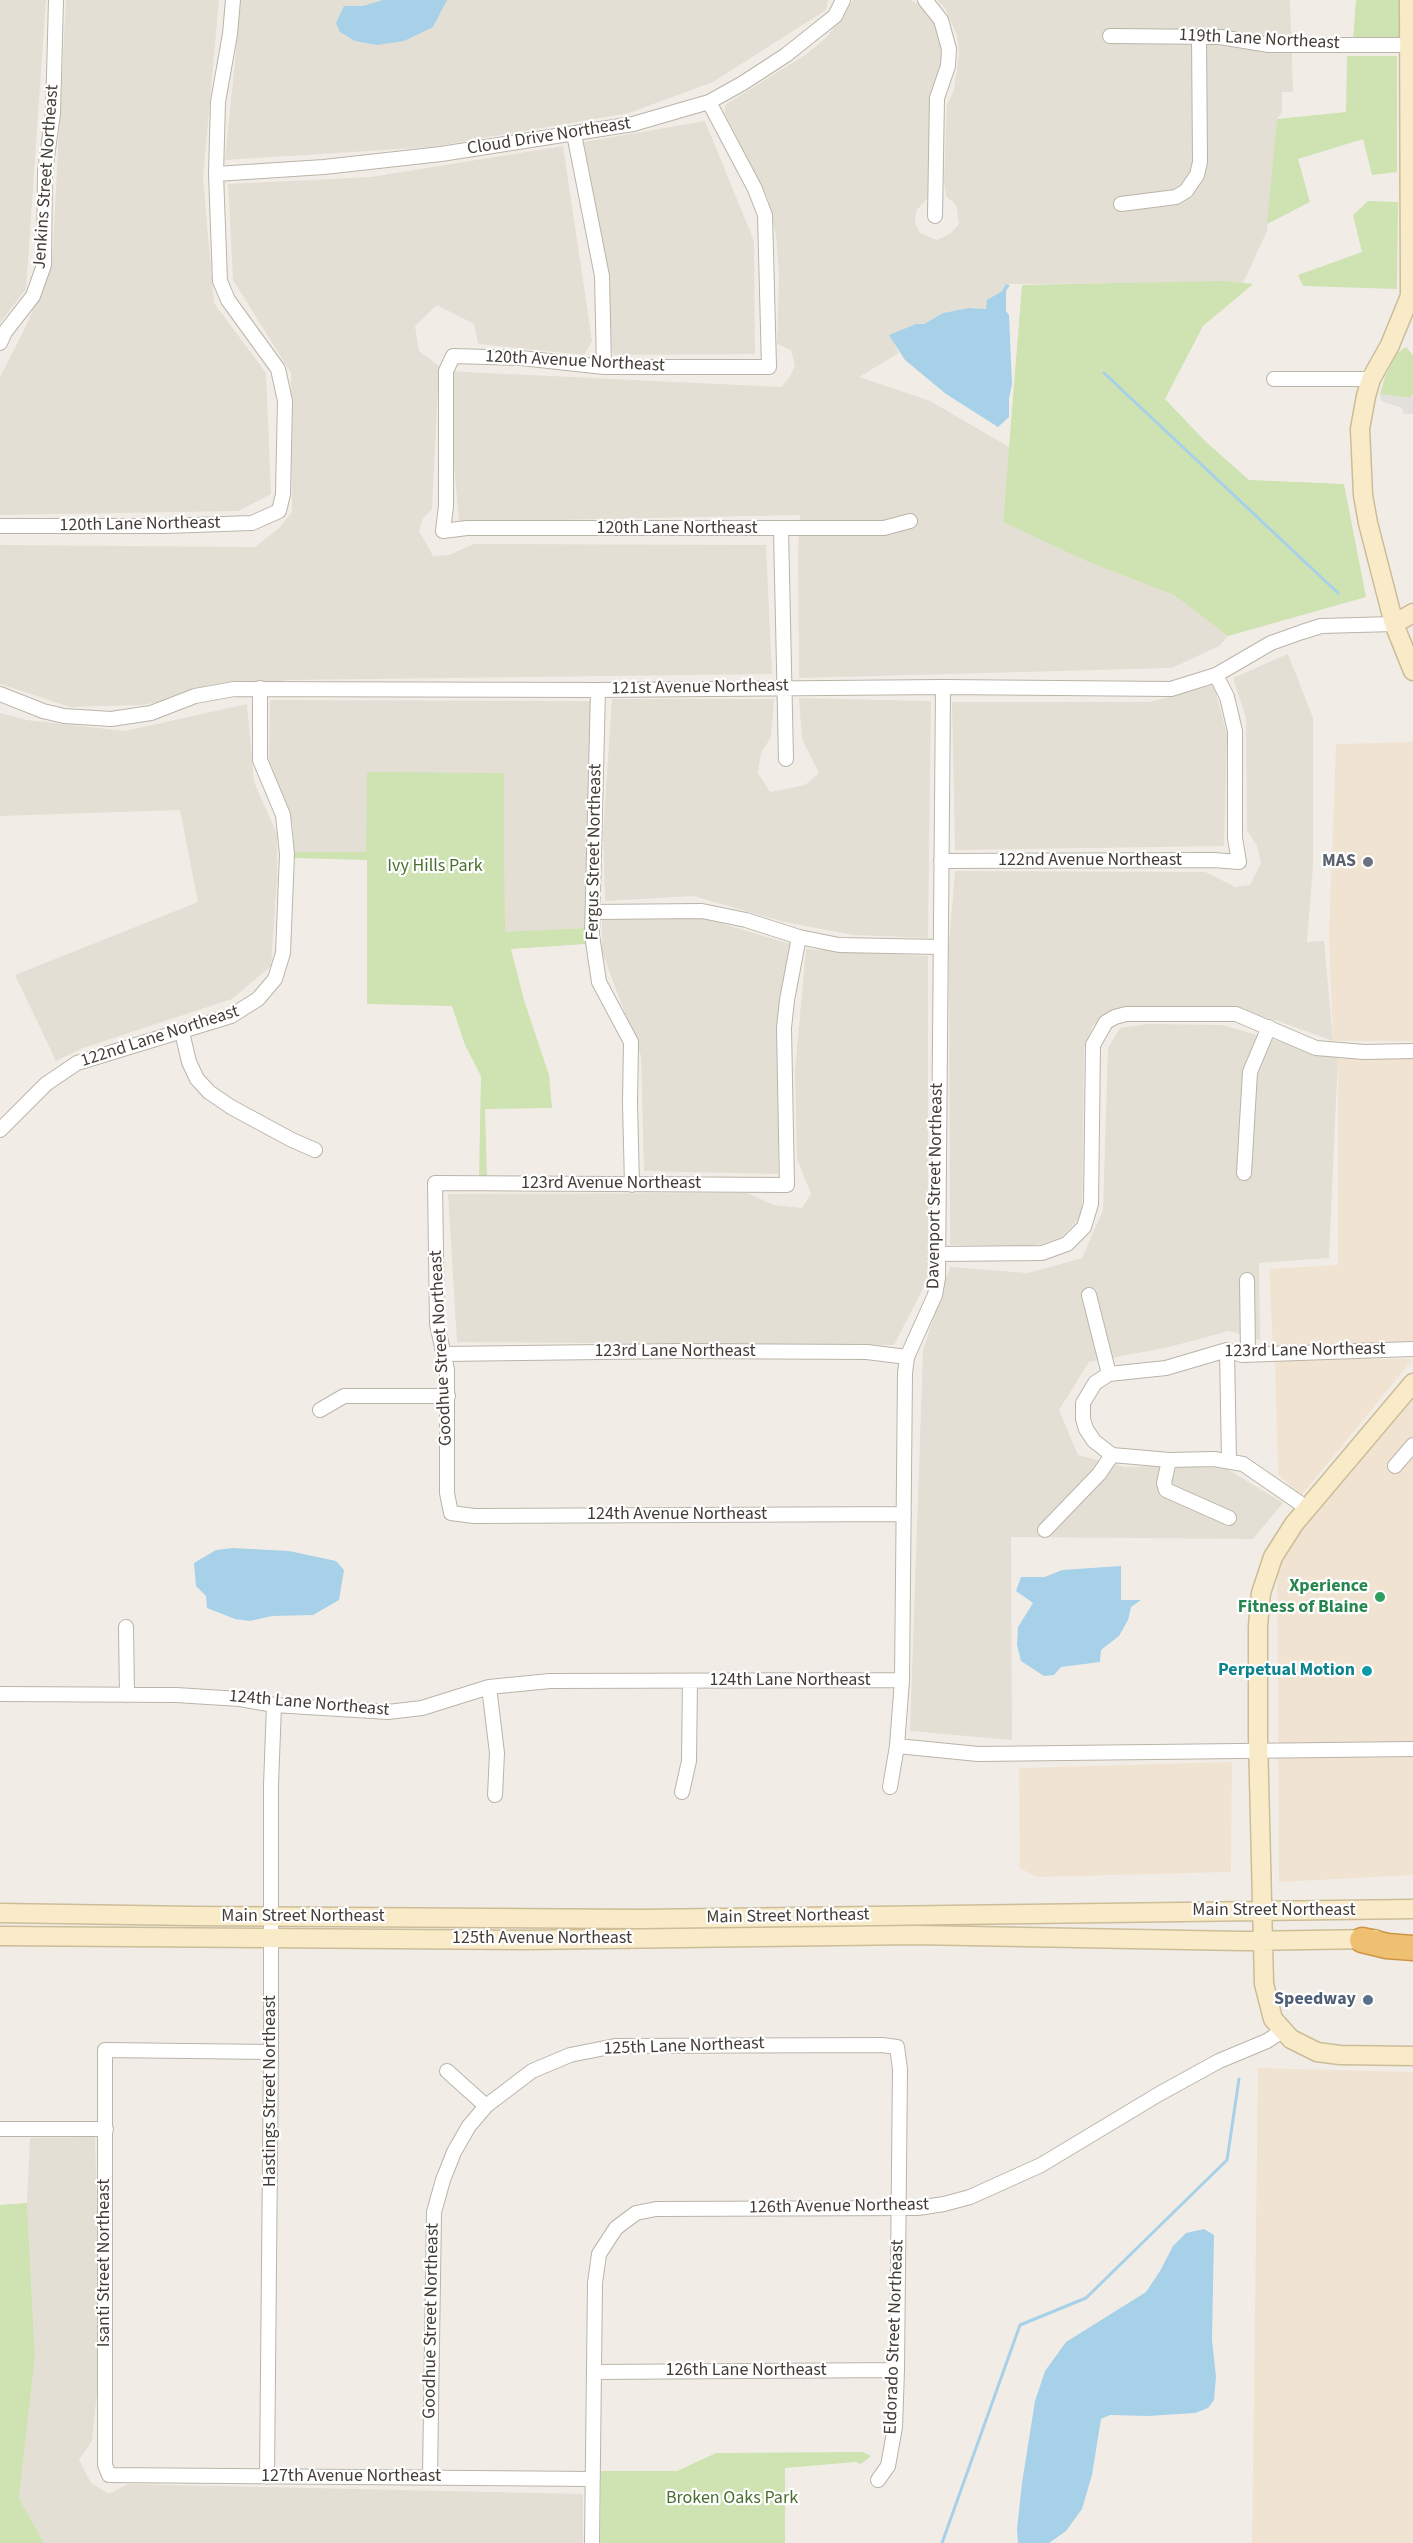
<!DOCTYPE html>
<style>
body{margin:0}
canvas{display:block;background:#f1ede6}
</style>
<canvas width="1413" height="2543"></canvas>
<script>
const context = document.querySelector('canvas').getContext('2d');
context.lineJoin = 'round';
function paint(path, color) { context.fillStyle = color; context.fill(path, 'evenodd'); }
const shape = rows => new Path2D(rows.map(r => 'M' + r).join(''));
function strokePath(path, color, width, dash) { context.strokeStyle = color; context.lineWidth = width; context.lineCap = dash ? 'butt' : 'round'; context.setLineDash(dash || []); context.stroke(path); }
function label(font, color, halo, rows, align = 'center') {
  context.font = font + ' "Source Sans 3",sans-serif'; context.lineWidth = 4.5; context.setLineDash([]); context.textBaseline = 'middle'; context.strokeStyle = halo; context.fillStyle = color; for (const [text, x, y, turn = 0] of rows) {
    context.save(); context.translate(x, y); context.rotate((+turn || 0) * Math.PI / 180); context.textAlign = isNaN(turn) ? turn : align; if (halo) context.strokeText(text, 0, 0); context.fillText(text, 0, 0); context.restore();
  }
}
paint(shape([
 [0,0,46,0,26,289,0,323],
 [66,0,219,0,203,178,214,303,266,373,271,494,238,511,0,515,0,377,26,326,52,264],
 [241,0,828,0,826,10,713,82,629,113,431,147,225,160],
 [853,0,910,0,923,7,935,23,942,42,942,68,933,100,930,130,930,186,928,197,916,211,915,223,920,233,937,240,951,233,959,224,956,205,946,196,944,181,947,105,954,90,959,55,957,35,945,8,937,0,1290,0,1293,92,1282,92,1282,112,1277,119,1267,231,1243,283,1006,284,1002,291,994,295,986,309,969,308,943,313,924,324,916,324,895,345,899,353,859,377,930,401,1009,447,1003,522,1086,561,1174,595,1228,636,1219,646,1172,668,799,678,798,552,800,515,459,522,446,371,781,387,789,378,795,366,791,350,777,344,779,276,776,235,768,198,725,114,725,105,805,55,827,37],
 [705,121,754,241,755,354,613,355,584,142],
 [563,146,592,341,584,355,478,344,474,324,437,305,415,326,419,351,439,366,432,509,423,518,419,531,433,556,449,555,474,544,766,545,772,674,288,680,141,705,70,707,0,684,0,545,255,547,279,528,292,512,291,373,233,280,228,184,371,177],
 [1288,654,1313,718,1313,866,1307,942,1324,941,1333,1041,1278,1021,1230,1008,1158,1006,1108,1014,1093,1025,1084,1048,1082,1215,1062,1237,1034,1246,950,1245,949,943,955,871,1205,872,1235,887,1250,885,1261,863,1257,846,1247,830,1246,718,1233,678],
 [1214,685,1227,735,1224,846,955,850,952,702,1150,702],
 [799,698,931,701,928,938,854,935,784,922,693,896,605,901,603,834,612,699,774,699,771,737,761,753,758,773,770,792,805,785,819,773,802,739],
 [270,700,590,701,585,928,505,933,504,773,367,852,294,852,293,825,269,760],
 [247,704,254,782,277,834,277,878,271,966,232,999,83,1048,56,1061,15,975,198,902,180,810,0,816,0,713,26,720,125,731],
 [602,916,704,918,790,944,780,1002,778,1174,644,1171,641,1056,602,952],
 [806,949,928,956,928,1279,894,1345,457,1342,448,1194,747,1193,774,1205,802,1208,811,1194,797,1159,795,1070],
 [1148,1024,1222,1025,1338,1058,1329,1258,1259,1263,1260,1340,1229,1331,1165,1348,1089,1362,1059,1410,1078,1455,1125,1467,1181,1465,1227,1469,1283,1503,1253,1539,1011,1537,1012,1740,910,1731,923,1350,950,1267,1028,1273,1082,1258,1103,1210,1108,1048,1120,1028],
 [95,2137,101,2352,92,2441,79,2460,91,2483,109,2494,128,2484,583,2494,583,2543,44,2543,19,2498,35,2357,27,2203,30,2138]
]), '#e4dfd4');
paint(shape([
 [1413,742,1413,1041,1333,1041,1329,934,1336,744],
 [1338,1058,1413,1058,1413,1341,1273,1348,1269,1269,1338,1265],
 [1275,1358,1413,1359,1301,1496,1278,1474],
 [1413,1393,1413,1875,1279,1882,1277,1561],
 [1232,1762,1231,1872,1036,1877,1020,1868,1019,1768],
 [1258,2068,1413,2072,1413,2543,1252,2543]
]), '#f1e3d2');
paint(shape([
 [1356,0,1402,0,1402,40,1353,40],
 [1347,56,1397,56,1397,172,1372,175,1363,139,1298,159,1310,202,1267,224,1277,119,1346,112],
 [1368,201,1398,202,1397,289,1303,286,1298,275,1362,252,1353,215],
 [1224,281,1253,284,1203,326,1165,399,1206,442,1249,480,1344,484,1366,597,1228,636,1174,595,1086,561,1003,522,1022,285],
 [1406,347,1413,355,1413,394,1409,398,1380,394,1385,377,1397,353],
 [367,772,504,773,505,932,585,928,585,944,511,949,524,1000,549,1075,552,1108,485,1109,487,1177,479,1178,481,1076,465,1045,452,1006,367,1004,367,860,294,858,294,852,366,852],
 [27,2203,35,2357,19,2498,44,2543,0,2543,0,2205],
 [863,2452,871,2456,861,2464,855,2462,785,2468,785,2543,600,2543,601,2471,677,2471,716,2453]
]), '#cee2b2');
paint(shape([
 [1380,394,1409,398,1413,394,1413,414,1404,414,1402,408,1381,401]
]), '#e2e0dd');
paint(shape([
 [383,0,447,0,433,27,404,41,377,45,355,41,340,32,336,23,344,6,363,6],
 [1006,284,1010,285,1006,291,1006,311,1009,315,1012,384,1009,398,1009,417,998,427,946,394,905,360,889,335,916,324,924,324,943,313,969,308,986,309,987,300,1002,291],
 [233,1548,289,1551,336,1561,344,1570,339,1600,313,1615,272,1616,250,1621,235,1619,207,1608,206,1596,196,1586,194,1563,216,1550],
 [1121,1566,1121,1600,1141,1600,1131,1607,1128,1620,1119,1636,1101,1650,1100,1662,1061,1667,1054,1675,1044,1676,1021,1661,1017,1645,1018,1627,1033,1603,1016,1591,1021,1577,1045,1577,1062,1570],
 [1204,2229,1214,2235,1212,2340,1216,2377,1214,2400,1208,2408,1195,2413,1148,2416,1110,2415,1101,2419,1092,2475,1082,2509,1066,2531,1049,2543,1018,2543,1017,2529,1022,2483,1035,2401,1045,2371,1066,2342,1146,2292,1160,2271,1173,2246,1186,2233]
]), '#a7d1e8');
strokePath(shape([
 [1104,373,1338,593],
 [942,2543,1020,2325,1086,2298,1227,2160,1239,2079]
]), '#a7d1e8', 3);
const street = shape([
 [925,0,941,20,949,49,948,66,937,98,935,216],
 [1110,36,1220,37,1269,45,1408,45],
 [574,134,602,276,604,367],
 [216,174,324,167,441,154,633,124,709,102,743,83,786,55,835,16,843,0],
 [1121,204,1176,197,1186,191,1197,175,1200,162,1199,36],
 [0,343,5,332,33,296,44,265,45,172,53,113,56,0],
 [453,356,446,371,446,506,443,531,467,528,884,528,910,521],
 [453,356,521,358,604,367,769,367,765,215,755,189,709,102],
 [1274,379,1371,379],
 [0,526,165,526,252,523,279,511,283,494,285,401,278,369,228,300,220,281,216,174,218,102,230,34,233,0],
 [781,530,786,759],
 [598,690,592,935,599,982,631,1042,630,1103,632,1185],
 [0,694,43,711,64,716,111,719,151,713,195,696,234,689,598,690,943,687,1171,689,1216,675,1271,643,1302,632,1321,626,1394,624],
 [941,861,1214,860,1239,862,1235,838,1235,731,1227,697,1216,675],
 [593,912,702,911,746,920,799,937,839,945,940,947],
 [799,937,787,1000,784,1028,787,1185,435,1183,437,1324,447,1370,447,1493,451,1513,474,1516,904,1514],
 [182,1032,189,1062,197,1079,209,1092,231,1107,292,1140,315,1150],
 [0,1130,46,1084,77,1063,231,1016,258,999,275,979,283,953,287,854,283,815,260,760,260,688],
 [1244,1173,1250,1072,1269,1027],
 [938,1254,1042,1253,1067,1244,1084,1227,1091,1204,1093,1045,1106,1022,1115,1017,1126,1014,1236,1014,1316,1048,1364,1052,1413,1051],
 [1247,1280,1248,1354],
 [1089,1295,1109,1374],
 [1227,1350,1229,1461],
 [443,1354,680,1351,867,1352,907,1357],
 [320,1410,344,1396,448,1396],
 [1169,1460,1164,1483,1166,1490,1229,1518],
 [1395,1466,1413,1445],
 [1307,1508,1243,1464,1214,1459,1169,1460,1112,1455,1094,1441,1086,1429,1083,1419,1083,1403,1095,1383,1109,1374,1166,1368,1227,1350,1242,1355,1413,1349],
 [1045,1530,1099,1474,1112,1455],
 [126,1627,127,1695],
 [489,1687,497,1753,495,1795],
 [0,1694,176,1695,240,1699,274,1705,388,1712,422,1708,489,1687,550,1681,902,1680],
 [897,1746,978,1754,1413,1749],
 [890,1787,897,1746,902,1680,905,1373,907,1357,935,1295,938,1278,943,687],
 [682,1792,689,1761,690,1681],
 [271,2052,105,2050,105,2465,109,2475,593,2479],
 [447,2071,486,2106],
 [0,2129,106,2129],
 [594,2372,897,2370],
 [267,2477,271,2052,271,1785,274,1705],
 [430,2477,434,2212,443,2180,454,2152,469,2126,486,2106,532,2071,570,2055,615,2046,882,2045,897,2047,900,2069,897,2370,895,2427,888,2466,878,2480],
 [592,2543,595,2283,599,2254,616,2228,636,2213,656,2209,918,2208,944,2204,970,2197,1041,2165,1159,2094,1219,2061,1267,2041,1282,2031]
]);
const secondary = shape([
 [1409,0,1410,296,1390,345,1371,379,1366,396,1360,429,1363,495,1368,523,1394,624,1413,671],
 [1394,624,1413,613],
 [1413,1383,1294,1524,1273,1557,1261,1593,1258,1626,1258,1737,1264,1984,1273,2019,1291,2039,1317,2052,1340,2055,1413,2056],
 [0,1913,195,1916,641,1919,1413,1909],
 [0,1936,524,1940,915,1935,1241,1941,1375,1939]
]);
const highway = shape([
 [1362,1940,1387,1946,1413,1948]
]);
strokePath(street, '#bbb4a9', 16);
strokePath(secondary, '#ccbd99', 21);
strokePath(highway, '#cd9443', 27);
strokePath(street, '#fff', 14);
strokePath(secondary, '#f9ebc8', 18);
strokePath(highway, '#efc072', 24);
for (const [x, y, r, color] of [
 [1368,862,6,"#6b7280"],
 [1380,1597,6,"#2e9e5b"],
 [1367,1671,6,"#0f9aa8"],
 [1368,2000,6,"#5c6f8a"]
]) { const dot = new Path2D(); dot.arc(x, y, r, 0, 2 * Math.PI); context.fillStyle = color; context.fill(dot); strokePath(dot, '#fff', 2); }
label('18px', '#433d36', '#fff', [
 ["119th Lane Northeast",1259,40,3],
 ["Cloud Drive Northeast",549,137,-9],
 ["Jenkins Street Northeast",47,177,-86],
 ["120th Avenue Northeast",575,362,3],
 ["120th Lane Northeast",140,525,-1],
 ["120th Lane Northeast",677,529],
 ["121st Avenue Northeast",700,688,-1],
 ["Fergus Street Northeast",595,852,-89],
 ["122nd Avenue Northeast",1090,861],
 ["122nd Lane Northeast",160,1037,-18],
 ["123rd Avenue Northeast",611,1184],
 ["Davenport Street Northeast",936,1186,-89],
 ["Goodhue Street Northeast",442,1348,-93],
 ["123rd Lane Northeast",1305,1351,-1],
 ["123rd Lane Northeast",675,1352],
 ["124th Avenue Northeast",677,1515],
 ["124th Lane Northeast",790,1681],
 ["124th Lane Northeast",309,1704,5],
 ["Main Street Northeast",1274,1911],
 ["Main Street Northeast",303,1917],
 ["Main Street Northeast",788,1917,-1],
 ["125th Avenue Northeast",542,1939],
 ["125th Lane Northeast",684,2047,-2],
 ["Hastings Street Northeast",271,2091,-90],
 ["126th Avenue Northeast",839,2207,-1],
 ["Isanti Street Northeast",105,2263,-90],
 ["Goodhue Street Northeast",432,2321,-89],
 ["Eldorado Street Northeast",895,2337,-88],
 ["126th Lane Northeast",746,2371],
 ["127th Avenue Northeast",351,2477]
]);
label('bold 18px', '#5b616d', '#fff', [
 ["MAS",1356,862]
], 'right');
label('18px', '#4a6e2f', '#fff', [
 ["Ivy Hills Park",435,867],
 ["Broken Oaks Park",732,2499]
]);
label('bold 18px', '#27864d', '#fff', [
 ["Xperience",1368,1587],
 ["Fitness of Blaine",1368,1608]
], 'right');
label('bold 18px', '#0d838f', '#fff', [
 ["Perpetual Motion",1355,1671]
], 'right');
label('bold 18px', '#4e5e75', '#fff', [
 ["Speedway",1356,2000]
], 'right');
</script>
